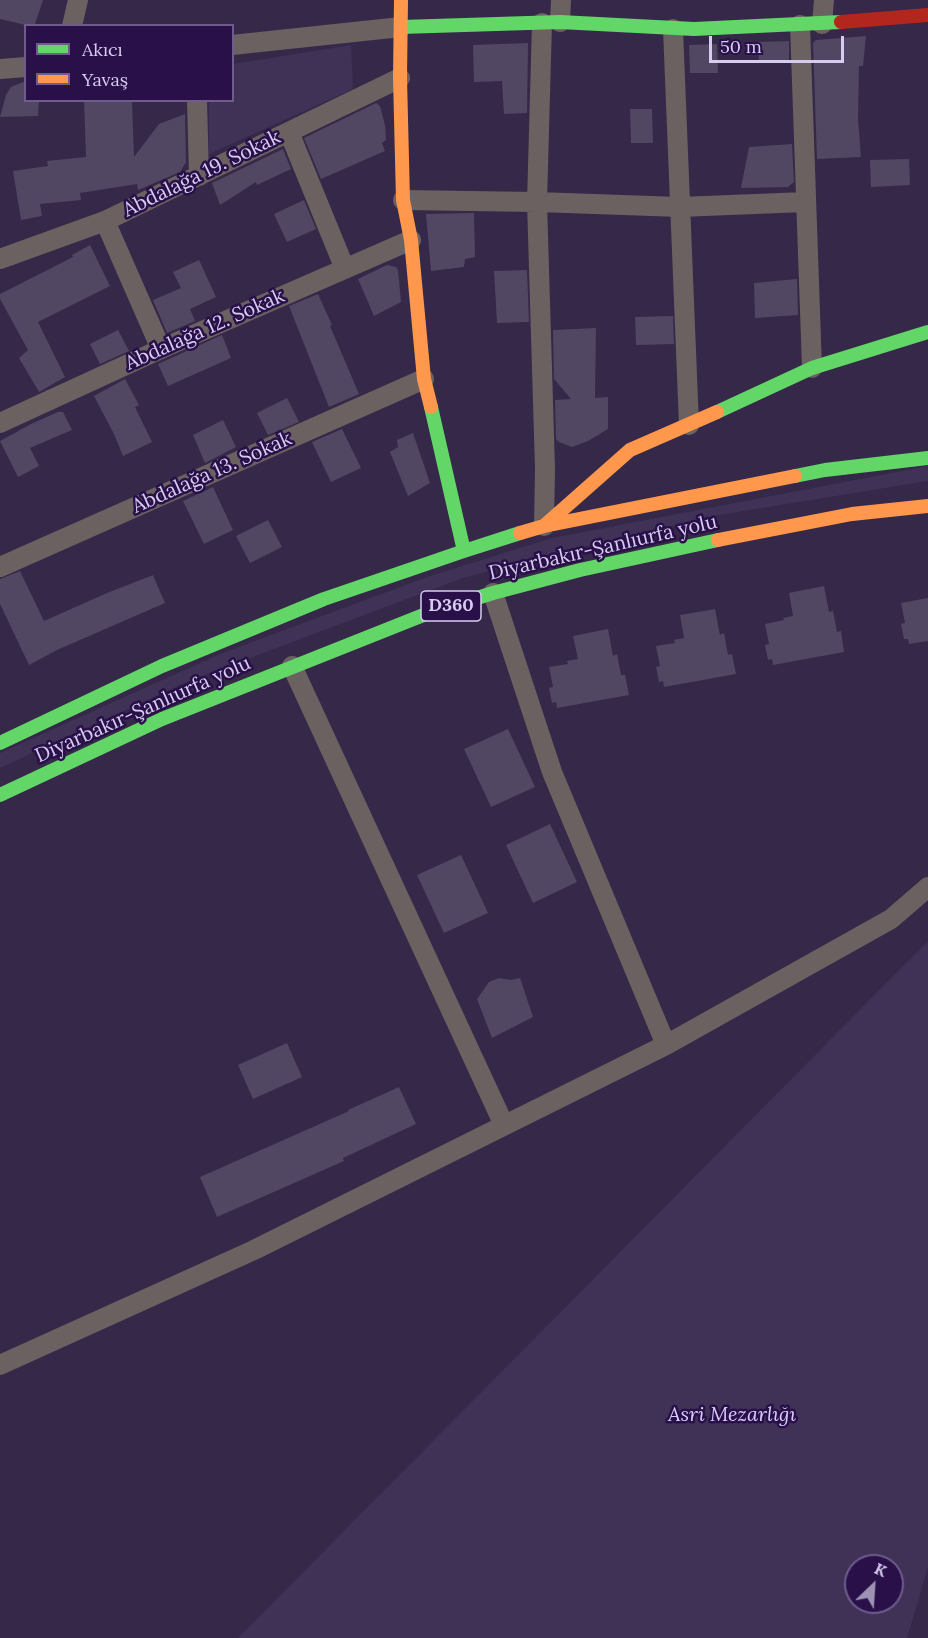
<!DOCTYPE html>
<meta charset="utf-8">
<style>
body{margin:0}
#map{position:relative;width:928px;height:1638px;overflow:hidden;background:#352848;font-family:Lora,serif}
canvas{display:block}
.legend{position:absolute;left:24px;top:24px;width:210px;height:78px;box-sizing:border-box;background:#291049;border:2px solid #6f5b8c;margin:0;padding:8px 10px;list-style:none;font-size:18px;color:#d7ccf0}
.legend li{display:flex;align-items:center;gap:12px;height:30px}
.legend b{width:30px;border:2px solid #6f5b8c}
.north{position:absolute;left:844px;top:1554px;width:60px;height:60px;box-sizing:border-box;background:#291049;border:2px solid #6f5b8c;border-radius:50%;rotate:25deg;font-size:16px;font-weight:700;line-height:24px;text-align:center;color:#d7ccf0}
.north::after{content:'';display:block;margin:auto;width:21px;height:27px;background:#9e93b5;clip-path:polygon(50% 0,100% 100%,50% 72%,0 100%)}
.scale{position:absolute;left:709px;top:36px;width:135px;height:27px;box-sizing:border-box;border:3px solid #d7ccf0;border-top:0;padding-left:8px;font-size:18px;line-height:21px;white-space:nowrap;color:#d7ccf0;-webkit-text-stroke:4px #291049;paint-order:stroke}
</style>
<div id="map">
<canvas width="928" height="1638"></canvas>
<ul class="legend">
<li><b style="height:8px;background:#63d668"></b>Akıcı</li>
<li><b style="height:8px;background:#ff974d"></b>Yavaş</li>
</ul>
<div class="north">K</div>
<div class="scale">50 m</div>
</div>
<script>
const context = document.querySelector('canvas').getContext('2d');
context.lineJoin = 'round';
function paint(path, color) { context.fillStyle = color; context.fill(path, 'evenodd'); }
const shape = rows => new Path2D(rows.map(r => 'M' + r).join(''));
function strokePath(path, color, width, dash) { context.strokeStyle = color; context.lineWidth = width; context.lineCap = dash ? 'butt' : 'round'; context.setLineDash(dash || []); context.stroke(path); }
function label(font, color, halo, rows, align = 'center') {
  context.font = font + ' Lora,serif'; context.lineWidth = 5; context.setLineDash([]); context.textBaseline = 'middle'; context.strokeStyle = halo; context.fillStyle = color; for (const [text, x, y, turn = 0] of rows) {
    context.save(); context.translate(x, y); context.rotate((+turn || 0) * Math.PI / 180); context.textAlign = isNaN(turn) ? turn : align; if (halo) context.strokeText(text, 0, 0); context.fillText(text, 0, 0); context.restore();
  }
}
paint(shape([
 [351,45,353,89,209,154,209,101,232,100,233,64],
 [928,466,928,481,719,515,527,560,460,579,189,681,0,768,0,753,220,654,427,577,552,538],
 [928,941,928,1567,907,1638,238,1638],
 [856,1566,892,1566,892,1602,856,1602]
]), '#3f3256');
paint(shape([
 [0,0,43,0,35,24,30,26,0,19],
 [866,36,863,66,859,66,858,119,861,157,817,159,813,43,816,40],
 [789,41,789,62,759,63,758,42],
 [528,43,527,113,504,114,502,81,474,82,473,45],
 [717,44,718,73,690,73,689,45],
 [26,81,26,100,39,100,38,116,0,117,6,95,11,87],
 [84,100,132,100,134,157,159,124,185,114,186,162,180,172,138,190,137,184,80,193,81,200,40,204,42,216,21,220,13,171,48,166,47,161,86,157],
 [376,103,380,106,385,125,386,140,382,143,385,151,321,179,304,138],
 [630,109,652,109,653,143,631,143],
 [792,144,794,182,788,187,741,188,749,147],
 [283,149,291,169,257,185,256,182,220,205,212,183],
 [909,159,910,185,871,187,870,160],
 [304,200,316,229,287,242,274,214],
 [474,213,475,257,465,259,464,267,431,271,426,214],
 [90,245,110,286,38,322,65,377,39,392,19,358,28,350,0,299,0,294,73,257,72,255],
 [199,260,216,297,190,309,195,321,167,333,153,300,181,288,173,272],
 [387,265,396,267,398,270,401,302,374,316,358,279],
 [527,270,529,322,497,323,494,271],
 [797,279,798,315,755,318,754,283],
 [318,294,332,325,330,326,359,394,329,407,289,306],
 [673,316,674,344,636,345,635,317],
 [596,328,595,398,608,397,608,429,588,441,572,447,559,442,556,439,555,400,571,399,554,379,553,330],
 [118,330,129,351,100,364,90,344],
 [222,335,231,358,168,386,158,364],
 [125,379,139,405,135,407,152,442,123,456,114,434,94,396],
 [287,398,299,422,268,435,257,413],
 [58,412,63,412,72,430,30,448,39,466,18,477,0,441,31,424],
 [223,420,236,447,205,463,193,435],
 [342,429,361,468,331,482,312,442],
 [413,433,430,483,408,496,390,452,398,447,397,440],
 [213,487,233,530,204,544,183,501],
 [268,520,282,547,250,563,236,536],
 [20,571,44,621,107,593,153,575,165,603,57,650,29,665,0,604,0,579],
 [824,586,829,612,833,611,837,632,841,631,844,652,773,665,772,659,768,660,765,645,769,644,765,624,784,620,783,618,793,616,789,593],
 [928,598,928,641,909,644,908,639,904,639,901,624,905,623,901,603],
 [715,609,720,635,724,633,728,655,732,654,736,674,664,687,663,681,659,682,656,667,660,666,656,646,675,643,674,640,684,638,680,615],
 [608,629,613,656,617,654,621,675,625,675,629,695,557,708,556,702,552,703,549,688,553,687,549,667,568,664,567,661,578,659,573,636],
 [508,729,535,787,491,807,464,749],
 [550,824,577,882,533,903,506,845],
 [461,855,488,913,444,933,417,875],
 [499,978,511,980,520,978,533,1017,492,1038,477,999,489,982],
 [287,1043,302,1077,253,1099,238,1065],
 [399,1087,416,1124,343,1158,344,1161,217,1217,200,1177,349,1111,348,1110]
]), '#514762');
strokePath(shape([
 [560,22,561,0],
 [542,23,537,202,545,469,544,526],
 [822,24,824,0],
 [800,25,812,368],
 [72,26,78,0],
 [673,29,689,425],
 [232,45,401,27],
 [0,69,26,67],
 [197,100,199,176],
 [289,132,345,269],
 [403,200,537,202,680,207,805,202],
 [105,221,161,349],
 [0,259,105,221,400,78],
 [0,423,161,349,411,240],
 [0,567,424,379],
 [493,593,552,772,666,1045],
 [292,666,504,1125],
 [0,1365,254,1250,666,1045,891,919,928,887]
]), '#6a6160', 20);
strokePath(shape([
 [401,27,560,22,694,29,841,22],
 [431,407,464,551],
 [717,412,812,368,928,332],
 [795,476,825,470,928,458],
 [0,743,162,666,324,599,464,551,520,533],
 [0,795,162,719,426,614,493,593,580,570,718,540]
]), '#63d668', 14);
strokePath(shape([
 [401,0,400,78,403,200,411,240,424,379,431,407],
 [544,526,630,450,717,412],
 [520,533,544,526,795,476],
 [718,540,852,514,928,506]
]), '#ff974d', 14);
strokePath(shape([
 [841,22,928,15]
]), '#b3261e', 14);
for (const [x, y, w] of [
 [451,606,60]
]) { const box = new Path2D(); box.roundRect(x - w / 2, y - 15, w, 30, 4.5); context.fillStyle = '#291049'; context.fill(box); strokePath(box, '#d7ccf0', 1.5); }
label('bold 18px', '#d7ccf0', null, [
 ["D360",451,606]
]);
label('20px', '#d7ccf0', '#291049', [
 ["Abdalağa 19. Sokak",202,174,-26],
 ["Abdalağa 12. Sokak",205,330,-24],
 ["Abdalağa 13. Sokak",212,473,-24],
 ["Diyarbakır-Şanlıurfa yolu",603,548,-13],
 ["Diyarbakır-Şanlıurfa yolu",143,710,-24]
]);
label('italic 20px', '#dbccfe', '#291049', [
 ["Asri Mezarlığı",732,1415]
]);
</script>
